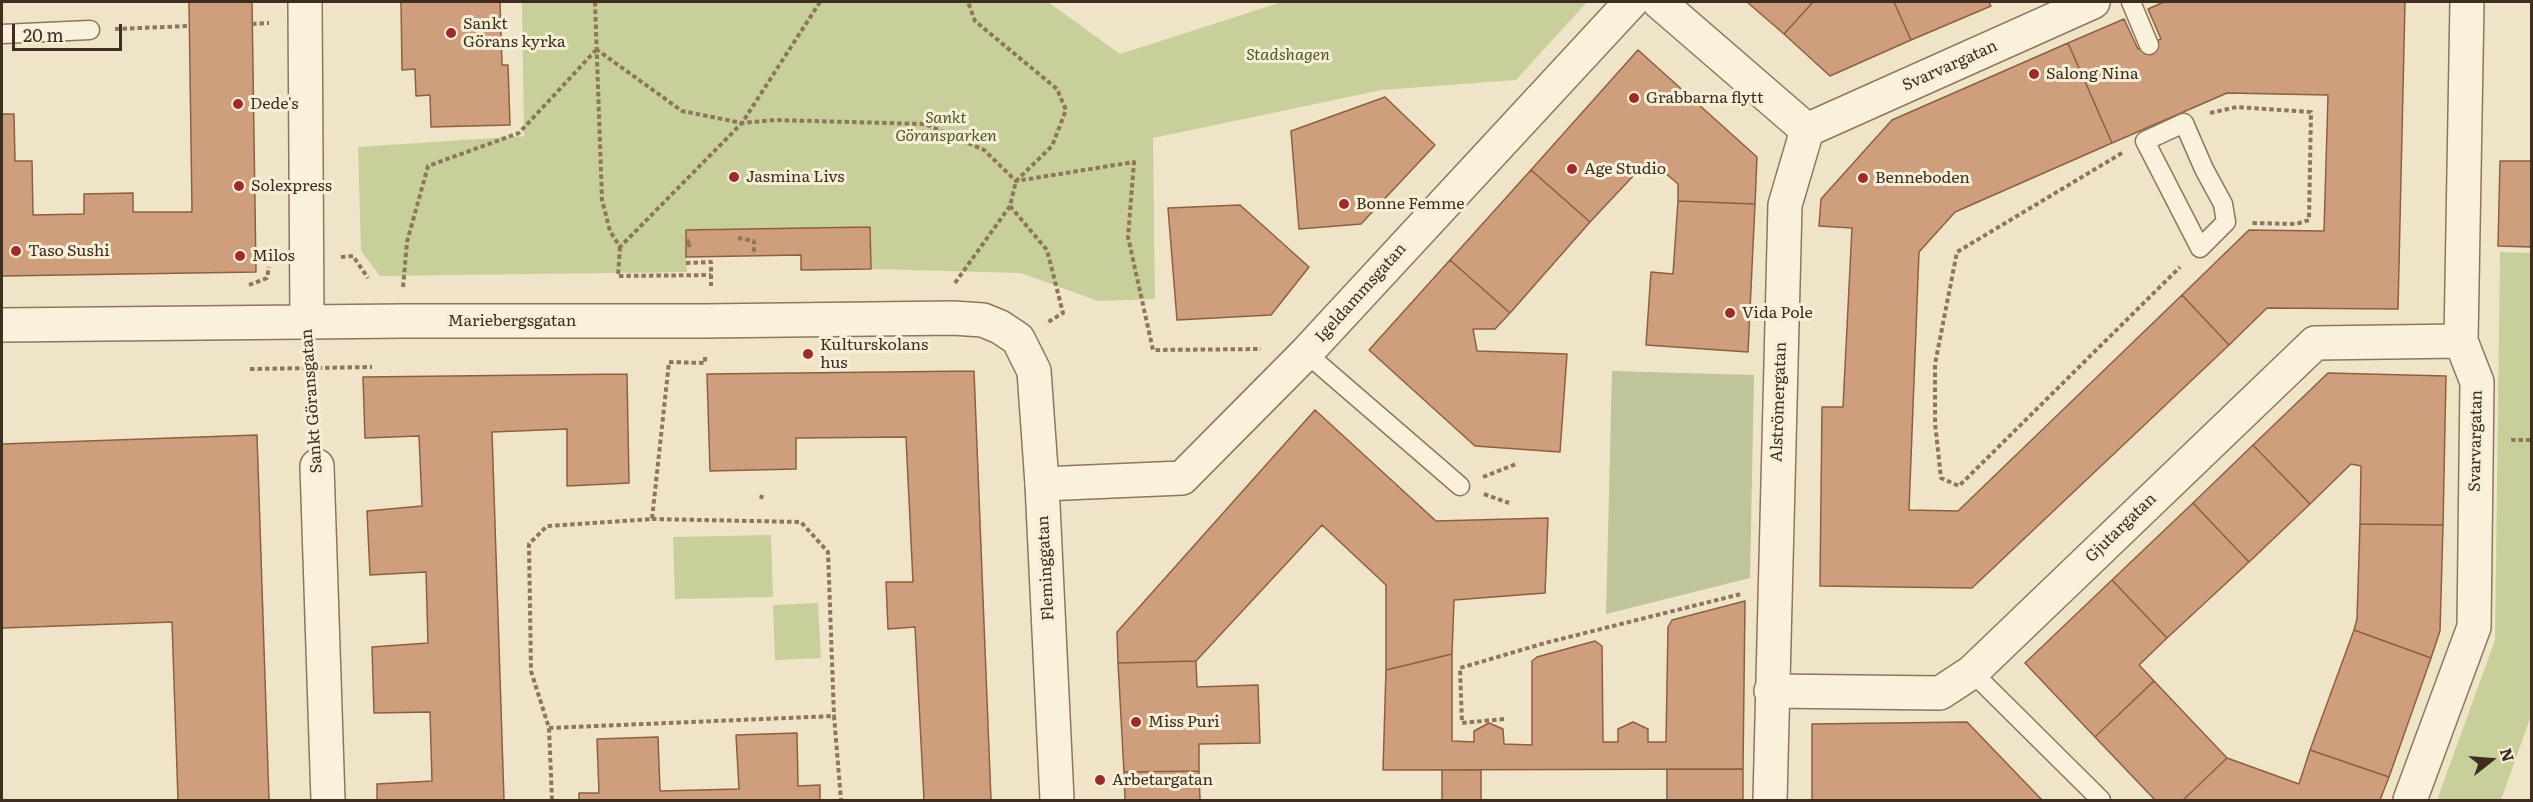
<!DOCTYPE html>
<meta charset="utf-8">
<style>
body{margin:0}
#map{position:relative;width:2533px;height:802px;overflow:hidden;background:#f0e4c8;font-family:Literata,serif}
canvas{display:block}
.frame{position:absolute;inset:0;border:3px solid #3d2e20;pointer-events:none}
.north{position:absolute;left:2461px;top:730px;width:60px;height:60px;-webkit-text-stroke:4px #f7eed8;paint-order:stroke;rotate:73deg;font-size:16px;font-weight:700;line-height:24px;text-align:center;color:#3d2e20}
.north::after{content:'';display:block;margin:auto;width:21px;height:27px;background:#3d2e20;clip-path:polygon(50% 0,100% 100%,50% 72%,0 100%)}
.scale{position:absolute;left:12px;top:24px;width:110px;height:27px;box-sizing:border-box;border:3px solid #3d2e20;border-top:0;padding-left:8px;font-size:18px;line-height:21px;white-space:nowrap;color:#3d2e20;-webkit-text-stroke:4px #f7eed8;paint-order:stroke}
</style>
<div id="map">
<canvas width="2533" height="802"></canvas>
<div class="frame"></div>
<div class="north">N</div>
<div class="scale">20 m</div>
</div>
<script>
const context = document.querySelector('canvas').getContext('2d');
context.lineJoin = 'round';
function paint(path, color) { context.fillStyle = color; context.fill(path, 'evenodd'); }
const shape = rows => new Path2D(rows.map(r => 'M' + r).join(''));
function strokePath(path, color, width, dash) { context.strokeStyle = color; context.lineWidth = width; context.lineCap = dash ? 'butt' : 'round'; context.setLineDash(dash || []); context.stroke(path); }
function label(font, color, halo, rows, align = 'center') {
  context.font = font + ' Literata,serif'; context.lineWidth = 6; context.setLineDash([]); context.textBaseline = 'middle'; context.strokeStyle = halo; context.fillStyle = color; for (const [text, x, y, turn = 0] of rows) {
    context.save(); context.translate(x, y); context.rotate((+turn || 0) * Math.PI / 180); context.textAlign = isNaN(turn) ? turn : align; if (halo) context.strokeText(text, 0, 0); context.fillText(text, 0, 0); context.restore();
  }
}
paint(shape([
 [522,2,1048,2,1120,54,1282,2,1587,2,1516,80,1382,90,1153,138,1155,299,1098,301,1021,273,871,269,870,227,686,230,687,272,380,276,361,251,358,147,524,136],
 [2500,252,2531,253,2531,716,2501,800,2437,800,2495,640],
 [771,535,773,597,675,599,673,537],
 [818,603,821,658,775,660,773,605]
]), '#c9cf9b');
paint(shape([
 [1612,371,1754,375,1750,578,1606,614]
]), '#bfc49a');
const building = shape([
 [189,2,252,2,256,272,2,276,2,114,14,114,15,161,32,161,33,215,84,214,84,194,133,193,133,212,192,212,189,2],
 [401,2,500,2,502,65,508,65,510,125,431,127,430,95,416,96,415,69,402,70,401,2],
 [1747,2,1813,2,1784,34,1747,2],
 [1813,2,1894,2,1911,40,1830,76,1784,34,1813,2],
 [1894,2,1989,2,1991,6,1911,40,1894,2],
 [2164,2,2405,2,2398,309,2267,308,2229,345,2182,295,2249,230,2324,231,2328,95,2227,93,2112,143,2068,43,2124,19,2138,49,2152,43,2161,39,2148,9,2164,2],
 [2068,43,2112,143,1955,212,1919,252,1909,510,1958,511,2182,295,2229,345,1972,588,1820,586,1822,407,1843,407,1852,228,1819,226,1821,199,1892,120,2068,43],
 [1638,50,1757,157,1755,204,1678,201,1678,184,1649,159,1590,222,1531,170,1638,50],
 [1385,97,1435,145,1361,224,1299,229,1291,131,1385,97],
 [2500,161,2532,161,2532,247,2498,246,2500,161],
 [1531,170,1590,222,1510,313,1450,260,1531,170],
 [1678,201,1755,204,1748,352,1646,345,1651,272,1673,274,1678,201],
 [1240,205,1309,267,1271,315,1177,320,1168,208,1240,205],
 [870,227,871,269,801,270,801,255,686,257,686,230,870,227],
 [1450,260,1510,313,1495,329,1473,329,1477,351,1567,354,1560,452,1475,446,1369,350,1450,260],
 [974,371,991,800,924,800,915,627,888,629,886,582,913,582,906,437,796,438,796,469,710,471,707,374,974,371],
 [2328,373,2446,376,2443,525,2360,524,2361,466,2351,464,2310,504,2253,445,2328,373],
 [627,374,629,483,567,486,567,429,492,432,504,800,377,800,377,784,432,781,430,712,374,713,372,647,428,643,426,572,370,575,367,511,422,506,419,436,365,438,363,377,627,374],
 [1315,410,1436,521,1548,518,1545,593,1454,600,1452,654,1386,670,1386,585,1322,525,1196,661,1118,663,1117,632,1315,410],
 [257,435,269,800,178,800,172,622,2,628,2,444,257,435],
 [2253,445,2310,504,2249,562,2193,503,2253,445],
 [2193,503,2249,562,2167,638,2112,580,2193,503],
 [2360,524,2443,525,2440,631,2431,658,2354,630,2357,619,2360,524],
 [2112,580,2167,638,2139,665,2154,681,2095,737,2025,663,2112,580],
 [1745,601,1743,769,1383,770,1386,670,1452,654,1452,741,1474,742,1474,731,1489,723,1503,729,1504,744,1532,745,1532,661,1537,657,1595,641,1602,646,1603,742,1618,742,1618,729,1633,722,1648,729,1648,742,1666,742,1668,627,1672,620,1745,601],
 [2354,630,2431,658,2389,777,2310,750,2354,630],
 [1196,661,1197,687,1258,685,1260,743,1199,744,1199,771,1124,772,1118,663,1196,661],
 [2154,681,2227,758,2183,800,2155,800,2095,737,2154,681],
 [1967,722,2042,800,1812,800,1812,724,1967,722],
 [797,733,798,786,820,785,820,800,579,800,579,793,599,793,597,739,658,737,660,791,739,789,736,735,797,733],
 [2310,750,2389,777,2380,800,2183,800,2227,758,2299,784,2310,750],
 [1667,769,1743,769,1743,800,1667,800,1667,769],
 [1442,770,1481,770,1481,800,1442,800,1442,770],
 [1199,771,1200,800,1125,800,1124,772,1199,771]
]);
paint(building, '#cf9f7d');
strokePath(building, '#8d5f41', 1.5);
const service = shape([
 [2131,2,2149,45],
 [2,34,90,30],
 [2184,123,2204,169,2223,204,2226,222,2200,248,2145,141,2184,123],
 [1306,353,1460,486],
 [1972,672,2101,800]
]);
const minor = shape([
 [305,2,307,322],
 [1659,2,1807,130],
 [1807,130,2093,2],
 [2,325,404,321,704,321,953,318,983,320,1000,327,1018,339,1034,371,1042,484,1182,478,1306,353,1631,2],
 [317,466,328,800],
 [1771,691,1940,693,1972,672,2315,343,2461,341],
 [1770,800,1785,205,1807,130],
 [2410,800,2474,627,2477,382,2461,341,2467,2]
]);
const tertiary = shape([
 [1042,484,1057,800]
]);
strokePath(service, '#8d765c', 21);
strokePath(minor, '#8d765c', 36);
strokePath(tertiary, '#8d765c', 36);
strokePath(shape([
 [595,2,602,200,610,231,620,247,742,123,820,2],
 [252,24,269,23],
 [115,29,189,26],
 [596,49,682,111,742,123,775,120,925,124,984,150,1016,181,1134,162,1128,237,1153,350,1261,349],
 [2210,113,2237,107,2311,112,2309,220,2296,224,2251,223],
 [2122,153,1957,252,1935,364,1935,423,1941,478,1959,486,2180,267],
 [1010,206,1047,250,1063,313,1048,322],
 [738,238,754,241,754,256],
 [691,246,685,243,691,240],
 [620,247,618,276,711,275],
 [341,257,353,256,368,278],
 [686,263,711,262,711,286],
 [955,283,1010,206,1016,181,1052,146,1066,110,1057,89,975,21,968,2],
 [249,285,267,278,269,267],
 [403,287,407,242,428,166,519,133,596,50],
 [308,356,314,432],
 [250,369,372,367],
 [2513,438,2513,440,2532,440],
 [1483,477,1516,464],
 [1484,494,1509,503],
 [761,499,762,495],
 [652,519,801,522,828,552,834,716],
 [1504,719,1462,723,1460,668,1545,643,1741,594],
 [549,728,834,716,841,800],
 [552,800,549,728,531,671,529,544,547,526,652,519,669,362,705,363,705,354]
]), '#8d765c', 4, [4.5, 3]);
strokePath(service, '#faf1dc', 18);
strokePath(minor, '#faf1dc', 33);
strokePath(tertiary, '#faf1dc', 33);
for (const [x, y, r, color] of [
 [451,33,6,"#9e2a2b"],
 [2034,74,6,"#9e2a2b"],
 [1634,98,6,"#9e2a2b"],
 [238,104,6,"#9e2a2b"],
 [1572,169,6,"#9e2a2b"],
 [734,177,6,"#9e2a2b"],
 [1863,178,6,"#9e2a2b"],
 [239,186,6,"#9e2a2b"],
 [1344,204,6,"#9e2a2b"],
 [16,251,6,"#9e2a2b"],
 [240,256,6,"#9e2a2b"],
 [1730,313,6,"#9e2a2b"],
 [808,354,6,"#9e2a2b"],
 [1136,722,6,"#9e2a2b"],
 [1100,780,6,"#9e2a2b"]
]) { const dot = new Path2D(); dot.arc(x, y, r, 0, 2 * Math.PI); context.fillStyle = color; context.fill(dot); strokePath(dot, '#f7eed8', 2); }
label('16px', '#3d2e20', '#f7eed8', [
 ["Sankt",463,24],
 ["Görans kyrka",463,42],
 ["Salong Nina",2046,74],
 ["Grabbarna flytt",1646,98],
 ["Dede's",250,104],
 ["Age Studio",1584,169],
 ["Jasmina Livs",746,177],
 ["Benneboden",1875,178],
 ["Solexpress",251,186],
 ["Bonne Femme",1356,204],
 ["Taso Sushi",28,251],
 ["Milos",252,256],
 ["Vida Pole",1742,313],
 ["Kulturskolans",820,345],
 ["hus",820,363],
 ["Miss Puri",1148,722],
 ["Arbetargatan",1112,780]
], 'left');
label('italic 16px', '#4d5a26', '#f7eed8', [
 ["Stadshagen",1288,55],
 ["Sankt",946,118],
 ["Göransparken",946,136]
]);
label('16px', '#3d2e20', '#f7eed8', [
 ["Svarvargatan",1950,66,-24],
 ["Igeldammsgatan",1361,293,-48],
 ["Mariebergsgatan",512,321],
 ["Sankt Göransgatan",312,401,-94],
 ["Alströmergatan",1779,402,-88],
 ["Svarvargatan",2476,441,-89],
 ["Gjutargatan",2121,528,-44],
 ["Fleminggatan",1046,568,-93]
]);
</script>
